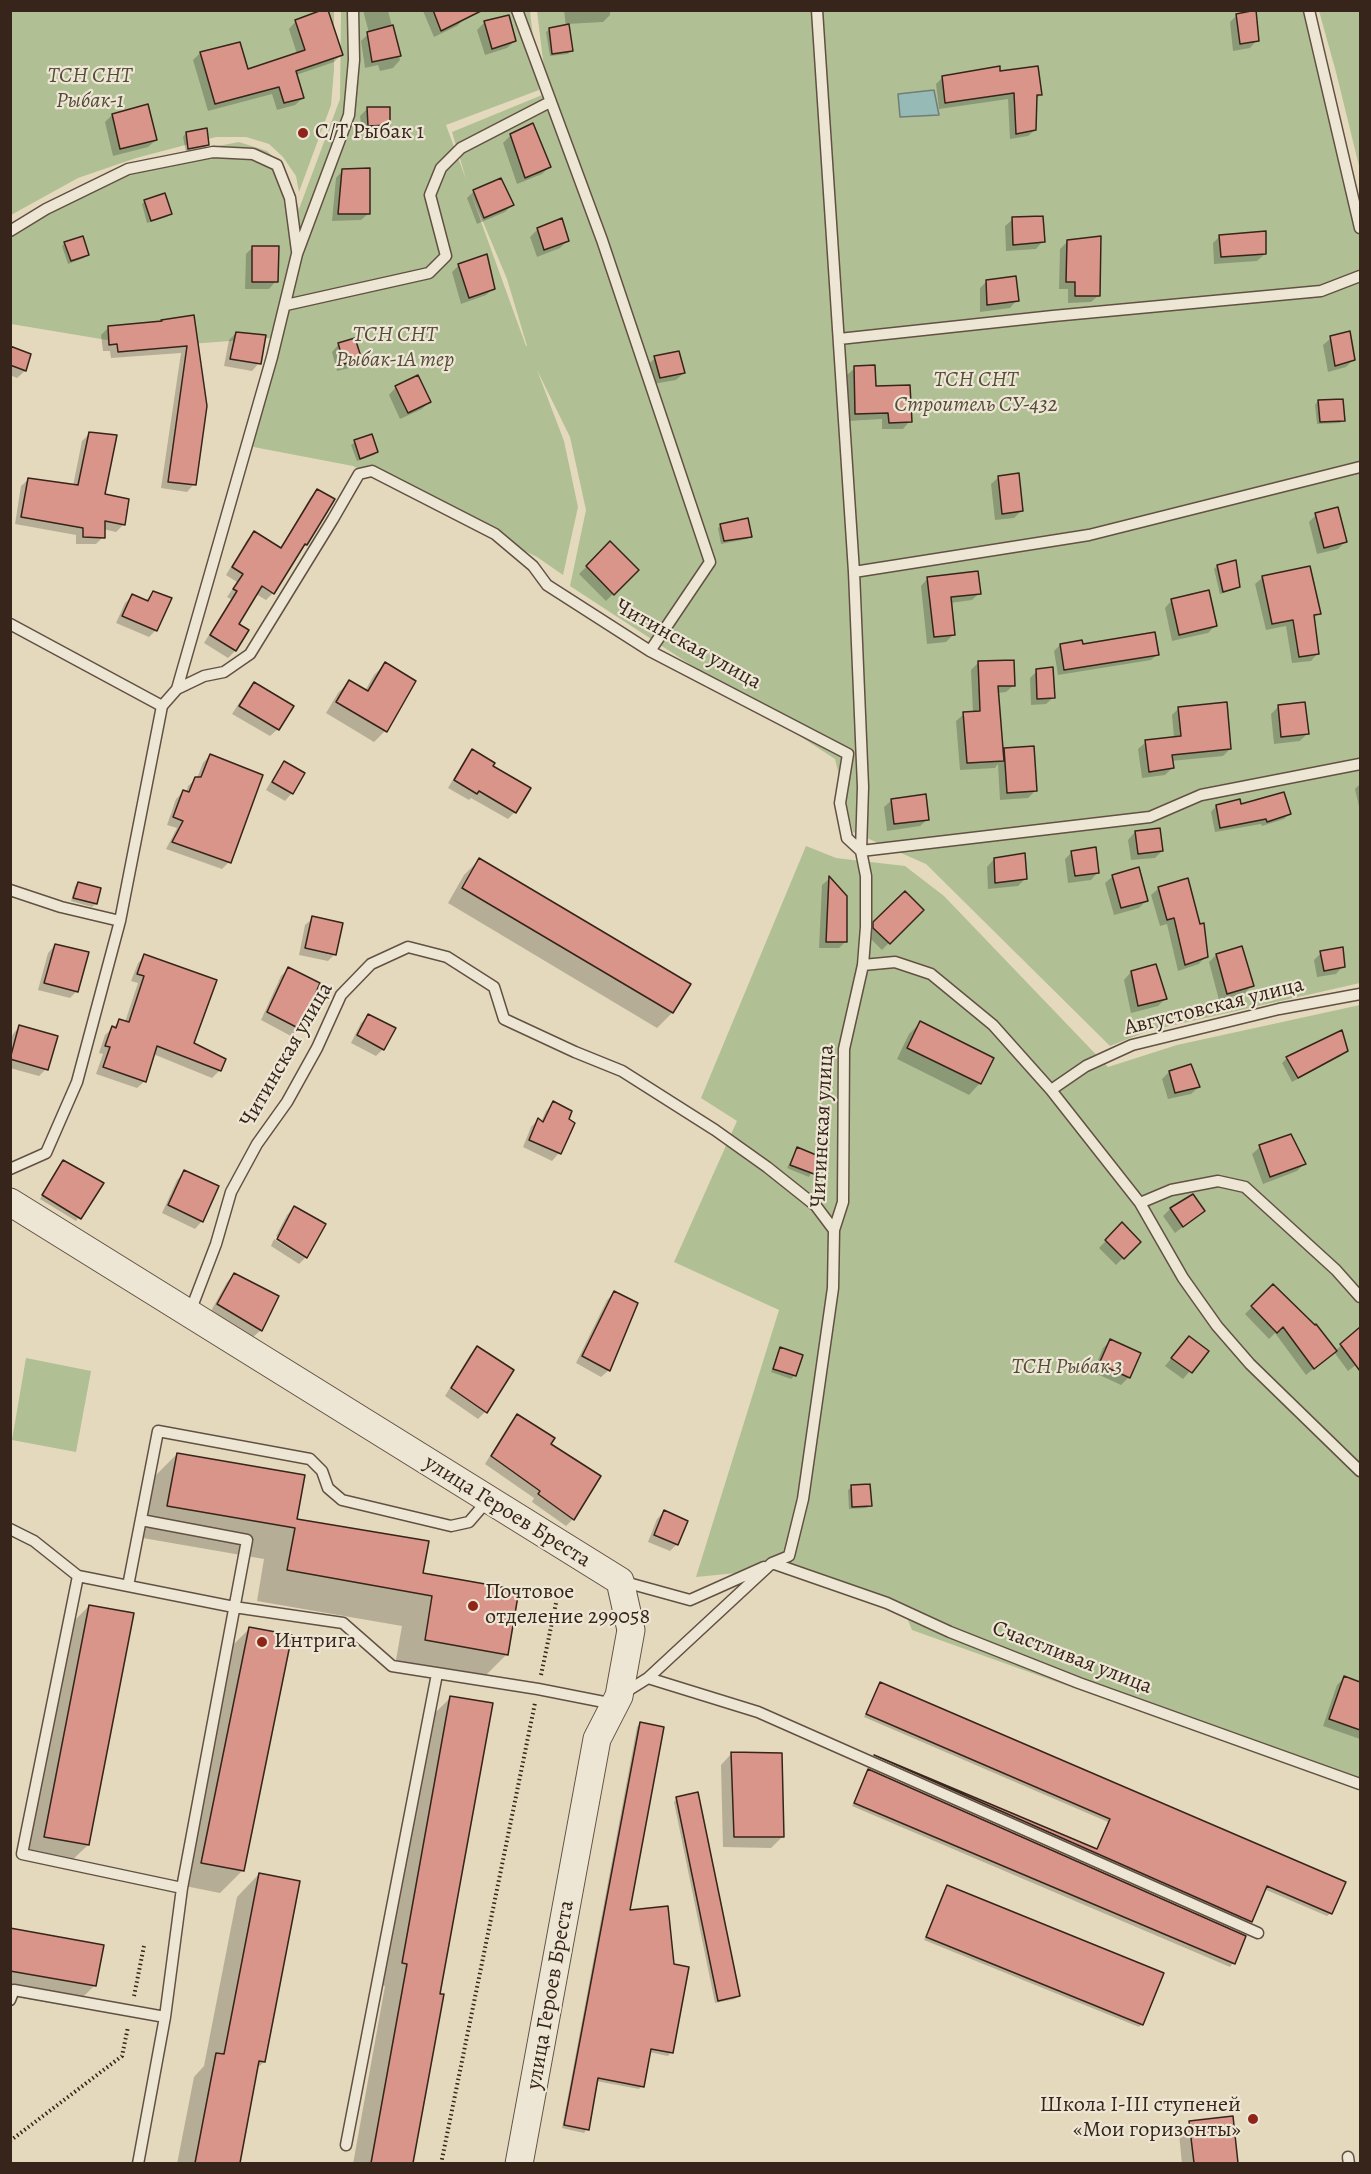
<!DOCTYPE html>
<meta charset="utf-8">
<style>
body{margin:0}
#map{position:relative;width:1371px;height:2174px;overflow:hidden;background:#e4d9bd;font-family:Alegreya,serif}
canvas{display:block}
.frame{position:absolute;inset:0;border:12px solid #37241a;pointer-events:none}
</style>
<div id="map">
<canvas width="1371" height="2174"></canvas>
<div class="frame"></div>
</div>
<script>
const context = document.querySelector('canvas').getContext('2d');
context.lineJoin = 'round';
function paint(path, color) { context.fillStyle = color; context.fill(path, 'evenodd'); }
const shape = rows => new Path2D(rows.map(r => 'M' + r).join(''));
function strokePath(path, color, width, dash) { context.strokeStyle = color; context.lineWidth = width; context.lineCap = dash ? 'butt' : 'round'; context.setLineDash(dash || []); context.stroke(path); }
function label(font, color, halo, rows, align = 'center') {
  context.font = font + ' Alegreya,serif'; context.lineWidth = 4.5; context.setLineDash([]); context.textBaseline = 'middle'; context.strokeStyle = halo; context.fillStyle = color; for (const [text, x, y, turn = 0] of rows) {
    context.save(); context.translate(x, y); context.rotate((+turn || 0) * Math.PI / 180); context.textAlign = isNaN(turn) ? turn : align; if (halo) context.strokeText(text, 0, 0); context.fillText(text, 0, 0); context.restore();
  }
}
paint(shape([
 [11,11,334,11,334,70,331,105,299,192,296,176,283,157,269,144,246,137,216,137,136,158,78,178,11,215],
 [341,11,530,11,539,90,446,125,466,179,452,132,547,93,537,11,1307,11,1360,234,1360,983,1148,1031,1110,1046,926,864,853,832,835,759,570,586,586,510,570,437,537,370,564,441,578,507,563,575,537,557,353,466,243,445,271,338,149,347,11,324,11,224,83,184,109,173,166,156,239,142,267,151,284,167,299,209,340,99],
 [470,191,507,279,527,346,526,346],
 [1319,11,1360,11,1360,170,1336,72],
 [806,846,836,858,905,866,944,896,1108,1067,1177,1045,1360,1005,1360,1791,912,1630,907,1618,798,1567,696,1577,779,1310,674,1262,737,1121,701,1098],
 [26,1358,91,1371,76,1452,12,1440]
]), '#b0c094');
const water = shape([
 [934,90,939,115,900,117,898,94,934,90]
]);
paint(water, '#96bab5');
strokePath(water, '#707e77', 1.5);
paint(shape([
 [363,10,388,10,400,60,393,68,380,71,378,65,365,68,361,41,369,33],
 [461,10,465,18,457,26,434,37,423,11],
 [564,10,610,10,610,15,603,22,567,24,571,50,568,54,550,56,546,32,550,29,566,27],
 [1237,15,1257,40,1250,48,1233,51,1230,22],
 [296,21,342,54,334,62,296,75,303,98,295,105,277,110,272,94,208,111,193,60,200,53,239,44,247,70,297,54,289,29],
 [485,22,515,41,507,48,485,55,477,30],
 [999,72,1041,94,1035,100,1035,130,1028,136,1010,139,1008,99,939,109,936,84,943,77],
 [368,108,389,125,381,132,362,133,360,116],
 [112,115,156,140,148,147,113,156,105,122],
 [186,133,208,145,205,148,186,152,183,137],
 [511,135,549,167,542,174,517,184,503,143],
 [343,170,369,213,361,220,332,221,336,178],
 [474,191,512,205,505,212,477,224,467,198],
 [145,201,170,214,167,217,147,223,142,204],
 [1013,219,1043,241,1036,249,1006,251,1005,226],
 [538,229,568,240,560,248,537,257,530,237],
 [1220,236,1265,254,1257,261,1214,264,1213,243],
 [1068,241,1099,295,1091,302,1068,303,1068,289,1059,289,1060,249],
 [65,243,88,254,84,258,68,264,62,246],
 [253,247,276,281,269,289,245,289,246,254],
 [459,265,494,288,486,295,461,304,452,272],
 [987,281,1017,300,1010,308,980,312,980,288],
 [193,317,194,484,187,492,161,488,181,353,111,358,110,351,103,351,101,335,109,327,160,323],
 [236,333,259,363,252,371,224,366,229,340],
 [1331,338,1354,359,1346,367,1328,372,1323,345],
 [339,344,361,360,353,367,337,371,332,352],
 [10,350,29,355,25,371,17,378,10,375],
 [655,358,684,373,676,380,653,384,648,365],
 [855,368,910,421,903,429,882,429,882,419,848,421,847,375],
 [396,387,429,402,422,409,400,419,389,395],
 [1318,401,1343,420,1340,423,1317,424,1315,405],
 [89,434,103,495,123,525,116,532,103,529,103,537,96,544,76,544,76,535,15,524,21,486,29,479,73,486,82,441],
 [355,442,377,452,374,455,357,461,351,445],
 [999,477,1021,511,1014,518,995,520,991,484],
 [317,490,306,544,299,552,273,593,266,600,256,594,237,625,247,631,235,651,228,658,204,643,231,599,227,597,237,582,226,575,247,540,254,533,280,549,310,498],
 [1316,515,1345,542,1338,549,1317,554,1309,522],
 [721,525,750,536,747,539,721,544,718,528],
 [610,543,637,570,606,601,579,574],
 [1217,566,1239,586,1236,589,1220,594,1214,569],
 [928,578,979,593,972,600,950,603,954,634,946,642,927,644,921,586],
 [1262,578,1319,613,1313,619,1317,654,1311,661,1292,663,1286,626,1266,630,1255,584],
 [153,593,156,630,149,637,116,623,125,603,132,596,145,601],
 [1172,600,1215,626,1208,633,1172,641,1165,608],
 [1060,645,1082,646,1158,654,1151,660,1058,675,1054,651],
 [978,663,1014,685,1006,692,997,693,1001,753,1005,749,1035,791,1028,798,1000,800,998,764,995,768,960,770,956,721,964,714,973,713,971,670],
 [385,664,385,731,374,742,326,713,338,693,349,682,365,691,374,675],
 [1037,671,1054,697,1046,704,1031,705,1030,678],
 [254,684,278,729,270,736,232,714,247,691],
 [1278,707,1308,733,1300,741,1274,744,1271,714],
 [1179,708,1230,749,1223,756,1171,761,1172,768,1165,775,1142,778,1138,749,1146,742,1174,738,1172,715],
 [472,751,491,767,515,812,508,819,471,798,469,800,448,788,465,759],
 [210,755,229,862,222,869,166,849,177,828,167,825,176,799,183,792,186,793,188,786,197,778,203,763],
 [285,763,292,793,285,801,266,790,277,771],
 [1360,784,1360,811,1355,789],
 [892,800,928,819,920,826,887,831,884,807],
 [1216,806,1240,806,1289,814,1284,819,1262,826,1261,824,1215,832,1211,812],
 [1135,832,1162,851,1155,858,1131,860,1128,840],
 [1072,852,1098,872,1091,880,1068,883,1065,859],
 [994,859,1026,878,1018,886,988,889,987,867],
 [479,860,672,1013,657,1028,448,903,464,875],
 [1113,876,1146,901,1139,908,1114,915,1105,883],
 [829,879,846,897,846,941,839,948,819,948,822,885],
 [78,883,96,904,92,907,71,901,75,886],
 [1159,888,1199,925,1206,956,1199,964,1178,971,1167,924,1160,926,1151,895],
 [905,893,921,910,882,950,867,935,867,931],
 [313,918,335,954,328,961,299,955,305,925],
 [55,945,77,991,70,998,38,990,48,953],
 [1321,953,1343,966,1336,974,1317,977,1314,960],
 [1216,955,1252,985,1245,993,1219,1000,1209,962],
 [145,956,192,1043,224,1059,219,1071,212,1078,153,1054,145,1081,137,1088,96,1074,103,1054,99,1053,105,1035,120,1021,125,1022,138,983,131,981,138,963],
 [288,969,318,984,298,1029,291,1036,261,1020,281,976],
 [1131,972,1165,999,1158,1006,1131,1013,1124,980],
 [369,1015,383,1049,376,1056,351,1043,361,1023],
 [920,1023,980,1083,969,1095,897,1059,909,1034],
 [20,1026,46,1069,39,1076,10,1068,10,1040,13,1034],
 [1341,1032,1346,1051,1341,1056,1292,1082,1282,1063,1287,1058],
 [1169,1072,1199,1087,1191,1094,1168,1099,1162,1079],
 [553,1103,567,1120,559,1153,552,1161,523,1147,531,1127,538,1120,541,1122,546,1111],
 [1290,1136,1304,1164,1297,1171,1263,1184,1252,1154,1260,1147],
 [797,1149,819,1158,809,1177,787,1168],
 [63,1162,102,1183,76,1221,40,1199],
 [184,1172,217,1186,202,1221,195,1229,162,1213,177,1180],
 [1192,1196,1203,1211,1175,1233,1163,1216,1170,1209],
 [294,1207,306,1255,276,1236,287,1215],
 [1122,1224,1139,1242,1116,1265,1099,1248],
 [274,1239,305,1258,299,1264,271,1246],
 [234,1274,261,1330,253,1337,211,1311,227,1282],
 [1273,1286,1335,1351,1354,1334,1360,1343,1360,1362,1348,1371,1334,1352,1306,1375,1275,1333,1269,1339,1245,1314],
 [614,1293,609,1370,601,1377,576,1363,607,1300],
 [1110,1341,1129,1377,1121,1385,1093,1372,1103,1348],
 [1182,1345,1207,1351,1183,1379,1165,1366],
 [477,1347,512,1370,485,1412,478,1419,445,1396,470,1355],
 [781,1349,801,1356,794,1376,791,1379,771,1372,778,1352],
 [517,1416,573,1519,566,1526,532,1502,534,1498,485,1464,510,1423],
 [177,1454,295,1520,422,1575,507,1654,476,1685,394,1671,402,1626,257,1601,264,1559,137,1537,146,1485],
 [852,1487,870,1505,867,1508,849,1509,848,1490],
 [664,1512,677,1544,670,1551,648,1542,657,1519],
 [89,1606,88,1845,65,1867,23,1859,67,1628],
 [250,1628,242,1871,220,1893,180,1885,228,1650],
 [1344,1678,1360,1683,1360,1739,1323,1726,1337,1685],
 [880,1683,1331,1913,1327,1916,1264,1889,1248,1925,873,1759,874,1757,1096,1851,1108,1822,864,1717],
 [451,1697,438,1995,442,1996,412,2164,353,2164,385,1986,380,1985,429,1719],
 [640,1724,628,1912,671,2052,668,2056,649,2052,642,2086,639,2089,596,2081,587,2129,584,2133,562,2128,637,1727],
 [732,1753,783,1836,771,1848,723,1847,721,1765],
 [869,1771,1244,1937,1233,1963,1230,1967,852,1806],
 [677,1798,738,1996,735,1999,715,2003,674,1802],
 [259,1874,264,2062,256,2069,238,2164,177,2164,194,2077,204,2066,237,1897],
 [947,1887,1142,2024,1139,2027,924,1940,944,1890],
 [10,1930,95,1985,73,2007,10,1996],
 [1232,2118,1237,2164,1182,2164,1179,2134,1190,2123]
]), '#0003');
const building = shape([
 [322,10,328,10,343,55,296,71,304,98,284,103,279,87,215,104,200,52,240,42,248,69,305,50,295,20,322,10],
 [433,10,483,10,441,31,433,10],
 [1256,10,1259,41,1240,44,1236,14,1256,10],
 [509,15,516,41,492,49,484,21,509,15],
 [569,24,573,51,552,54,549,28,569,24],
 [393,25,401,56,372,62,367,32,393,25],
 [1000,66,1000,71,1038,66,1042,95,1037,95,1036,130,1016,134,1014,93,945,103,942,76,1000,66],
 [148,104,157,140,120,149,112,114,148,104],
 [367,107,390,107,390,125,368,126,367,107],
 [533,123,551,167,525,178,510,134,533,123],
 [207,128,209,145,188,149,186,132,207,128],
 [370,168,370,214,338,214,342,169,370,168],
 [501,178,514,205,484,218,473,190,501,178],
 [165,193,172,214,151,221,144,200,165,193],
 [1043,216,1045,242,1013,245,1012,217,1043,216],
 [562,218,569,241,544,250,537,228,562,218],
 [1266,231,1266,254,1221,257,1219,235,1266,231],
 [83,236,89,255,71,261,64,242,83,236],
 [1101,236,1100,296,1075,296,1075,282,1066,282,1067,240,1101,236],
 [252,246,279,246,278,282,252,282,252,246],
 [487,254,495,289,469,298,458,264,487,254],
 [1016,276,1019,301,987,305,986,280,1016,276],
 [194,315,207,406,196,485,168,482,187,346,118,352,117,344,109,345,108,326,162,321,161,320,194,315],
 [1350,331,1355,360,1335,366,1330,336,1350,331],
 [236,332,266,335,261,364,230,359,236,332],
 [355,338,362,360,344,364,338,343,355,338],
 [10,346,31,354,26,371,10,365,10,346],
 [679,351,685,373,660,378,654,356,679,351],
 [875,365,876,386,910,385,912,422,889,423,888,413,855,414,854,366,875,365],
 [418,375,431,402,408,413,395,386,418,375],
 [1343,399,1345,421,1320,422,1318,400,1343,399],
 [89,432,117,435,105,494,129,499,125,525,105,521,105,538,83,537,83,528,21,517,28,478,78,485,89,432],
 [372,434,378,452,360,459,354,440,372,434],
 [1019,473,1023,511,1002,514,998,476,1019,473],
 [317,489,335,499,307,545,305,544,274,594,262,586,239,624,249,630,236,651,210,635,237,591,233,589,243,574,232,567,254,531,281,548,317,489],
 [1338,507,1347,542,1324,548,1315,513,1338,507],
 [748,518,752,537,724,541,720,524,748,518],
 [610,541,639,570,614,595,586,566,610,541],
 [1236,560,1240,587,1223,592,1217,565,1236,560],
 [1310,566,1321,614,1314,615,1319,654,1299,657,1293,620,1272,624,1262,576,1310,566],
 [978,571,981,594,951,597,955,635,934,637,927,577,978,571],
 [1209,590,1217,626,1179,635,1171,599,1209,590],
 [153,591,172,598,157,631,122,616,132,594,148,601,153,591],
 [1155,632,1159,655,1064,670,1060,644,1082,640,1083,644,1155,632],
 [1014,660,1015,686,998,686,1004,761,967,763,963,712,980,711,978,661,1014,660],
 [385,662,416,681,387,732,336,702,349,680,368,691,385,662],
 [1053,667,1055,698,1037,699,1036,669,1053,667],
 [254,682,294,706,279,730,239,706,254,682],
 [1227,702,1231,749,1172,755,1174,768,1149,772,1145,740,1181,736,1178,707,1227,702],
 [1305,702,1309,734,1281,737,1278,705,1305,702],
 [1034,746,1037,791,1007,793,1004,748,1034,746],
 [472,749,495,763,493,766,531,788,516,813,479,791,477,794,454,780,472,749],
 [210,754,263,775,231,863,172,842,183,821,173,817,183,790,189,792,195,777,201,777,210,754],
 [284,761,305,773,293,794,272,782,284,761],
 [1284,792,1291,814,1267,822,1266,819,1220,828,1216,805,1240,799,1241,804,1284,792],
 [926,794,929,820,894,824,891,799,926,794],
 [1160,828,1163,851,1138,854,1135,831,1160,828],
 [1096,847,1099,873,1075,876,1071,851,1096,847],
 [1025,853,1027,879,995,883,994,858,1025,853],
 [479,858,691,984,673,1013,462,888,479,858],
 [1139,867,1148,901,1121,908,1112,875,1139,867],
 [829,876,847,896,847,942,826,942,829,876],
 [1188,878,1200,924,1204,923,1208,957,1185,965,1174,918,1167,920,1158,887,1188,878],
 [78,882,101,888,97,904,73,898,78,882],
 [905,891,924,910,890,944,873,928,873,922,905,891],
 [312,916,343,923,336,955,305,948,312,916],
 [55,944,89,952,78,992,44,983,55,944],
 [1242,946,1254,986,1227,994,1216,954,1242,946],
 [1343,947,1345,967,1324,971,1320,951,1343,947],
 [144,954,217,980,194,1043,226,1059,221,1071,157,1046,146,1082,103,1067,110,1047,105,1046,112,1026,116,1028,119,1019,129,1022,144,976,137,974,144,954],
 [1156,964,1167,999,1138,1006,1131,971,1156,964],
 [288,967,320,983,300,1029,267,1012,288,967],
 [368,1014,396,1028,384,1050,357,1035,368,1014],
 [920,1021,994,1058,981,1084,907,1048,920,1021],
 [19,1025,58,1036,48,1070,10,1059,19,1025],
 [1342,1030,1348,1051,1298,1078,1286,1057,1342,1030],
 [1191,1064,1200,1087,1175,1093,1169,1071,1191,1064],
 [553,1101,572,1111,569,1119,575,1123,561,1154,529,1140,538,1118,543,1122,553,1101],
 [1291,1134,1306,1164,1270,1177,1259,1145,1291,1134],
 [797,1147,821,1157,814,1174,790,1165,797,1147],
 [63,1160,104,1183,81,1219,42,1195,63,1160],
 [184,1170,219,1186,203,1222,168,1205,184,1170],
 [1193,1194,1205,1211,1183,1227,1170,1208,1193,1194],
 [294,1206,326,1224,307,1258,277,1239,294,1206],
 [1122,1222,1141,1242,1124,1259,1105,1240,1122,1222],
 [234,1273,279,1296,262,1331,217,1304,234,1273],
 [1273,1284,1315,1325,1316,1324,1337,1351,1314,1369,1283,1327,1277,1333,1251,1306,1273,1284],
 [614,1291,638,1303,610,1371,582,1356,614,1291],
 [1360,1327,1360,1371,1340,1344,1360,1327],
 [1189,1336,1209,1351,1192,1373,1171,1358,1189,1336],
 [1110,1339,1141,1353,1130,1378,1099,1364,1110,1339],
 [477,1346,514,1370,487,1413,451,1388,477,1346],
 [780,1347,803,1355,796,1376,773,1369,780,1347],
 [517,1414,555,1438,551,1444,601,1476,574,1520,538,1494,540,1491,491,1456,517,1414],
 [177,1453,305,1475,297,1519,429,1541,423,1573,519,1590,508,1655,425,1640,432,1596,287,1570,295,1528,167,1506,177,1453],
 [870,1484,872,1506,852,1507,851,1485,870,1484],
 [664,1510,688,1521,678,1545,654,1535,664,1510],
 [89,1605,134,1613,89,1845,44,1837,89,1605],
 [249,1627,292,1635,244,1871,201,1863,249,1627],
 [1344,1676,1360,1682,1360,1730,1329,1719,1344,1676],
 [880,1682,1346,1882,1332,1914,1267,1886,1252,1922,874,1755,1097,1849,1110,1819,866,1714,880,1682],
 [450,1696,493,1703,440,1994,444,1994,413,2163,371,2163,407,1964,402,1963,450,1696],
 [640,1722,664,1727,630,1910,668,1906,674,1964,689,1967,673,2053,651,2049,644,2087,598,2078,589,2130,564,2125,640,1722],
 [731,1752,782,1753,784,1837,734,1837,731,1752],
 [868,1769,1246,1936,1235,1964,854,1803,868,1769],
 [698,1792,740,1996,718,2001,676,1797,698,1792],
 [259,1873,300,1881,265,2062,259,2061,240,2163,195,2163,216,2053,224,2054,259,1873],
 [947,1885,1164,1973,1143,2025,926,1937,947,1885],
 [10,1928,104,1945,96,1986,10,1971,10,1928],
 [1233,2116,1238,2163,1194,2163,1189,2121,1233,2116]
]);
paint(building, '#d99589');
strokePath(building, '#37241a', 1.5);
const service = shape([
 [517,10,602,240,710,562,650,651],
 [817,10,854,572,863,787,861,851,1150,817,1201,795,1360,764],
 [1309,10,1360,228],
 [10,231,46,209,128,169,213,152,253,154,277,165,290,198,297,251],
 [286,305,429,273,446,256,430,195,441,168,461,148,550,102],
 [839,339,1053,316,1321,291,1360,276],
 [854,572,1089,535,1360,467],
 [10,624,162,706],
 [177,689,204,676,224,672,250,654,333,519,359,474,372,471,495,534,533,566,547,585,650,651,848,754,840,803,847,838,861,851,866,876,866,927,863,965,844,1049,843,1202,834,1230,816,1206,767,1167,715,1130,622,1071,575,1052,504,1019,494,987,447,957,408,947,371,964,341,995,317,1048,287,1102,257,1144,231,1192,216,1244,190,1312],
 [10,890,61,907,120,921],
 [863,965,895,962,931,974,993,1025,1051,1090,1140,1203,1183,1278,1217,1326,1250,1364,1360,1471],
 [1051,1090,1086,1066,1132,1045,1279,1009,1360,994],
 [10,1169,46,1153,77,1082,120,921,162,706,177,689,272,357,297,254,349,115,354,60,353,10],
 [1140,1203,1171,1190,1218,1181,1245,1187,1336,1270,1360,1297],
 [141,1520,247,1540,182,1888],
 [10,1529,34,1541,78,1576,234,1607,343,1623,392,1666,538,1689,614,1704],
 [772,1563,887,1603,950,1632,1079,1683,1360,1784],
 [78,1576,22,1854,182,1888,165,2017],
 [621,1581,690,1600,764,1567],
 [128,1586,158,1431,310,1459,322,1471,328,1488,342,1500,451,1526,469,1522,488,1500],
 [648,1678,772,1563,789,1556,803,1499,833,1288,834,1230],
 [624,1693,648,1678,758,1712,1258,1933],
 [10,2000,14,1990,165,2017,138,2164],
 [346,2145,437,1674],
 [1348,2157,1349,2164]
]);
const tertiary = shape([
 [10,1202,620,1581,631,1630,619,1696,597,1739,519,2164]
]);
strokePath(service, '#625143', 13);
strokePath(tertiary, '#625143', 29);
strokePath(shape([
 [541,1675,556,1603],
 [134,1996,144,1946],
 [10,2141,122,2056,128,2027],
 [441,2164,535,1703]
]), '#37241a', 4, [1.5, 3]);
strokePath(service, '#ede6d4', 10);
strokePath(tertiary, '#ede6d4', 27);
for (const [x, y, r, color] of [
 [303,133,6,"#8f2418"],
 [473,1606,6,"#8f2418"],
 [262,1642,6,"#8f2418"],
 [1253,2119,6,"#8f2418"]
]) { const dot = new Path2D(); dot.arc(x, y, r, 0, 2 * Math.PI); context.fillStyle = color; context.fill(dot); strokePath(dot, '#ede6d4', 2); }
label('italic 22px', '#554b38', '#ede6d4', [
 ["ТСН СНТ",90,77],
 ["Рыбак-1",90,102],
 ["ТСН СНТ",395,336],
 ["Рыбак-1А тер",395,361],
 ["ТСН СНТ",976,381],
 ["Строитель СУ-432",976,406],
 ["ТСН Рыбак 3",1067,1368]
]);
label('22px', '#37241a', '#ede6d4', [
 ["С/Т Рыбак 1",315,133],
 ["Почтовое",485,1593],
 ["отделение 299058",485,1618],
 ["Интрига",274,1642],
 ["Школа I-III ступеней",1241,2106,"right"],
 ["«Мои горизонты»",1241,2131,"right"]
], 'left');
label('22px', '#37241a', '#ede6d4', [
 ["Читинская улица",688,645,29],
 ["Августовская улица",1214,1007,-14],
 ["Читинская улица",287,1055,-60],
 ["Читинская улица",823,1126,-87],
 ["улица Героев Бреста",507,1512,32],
 ["Счастливая улица",1072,1658,21],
 ["улица Героев Бреста",551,1995,-80]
]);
</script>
